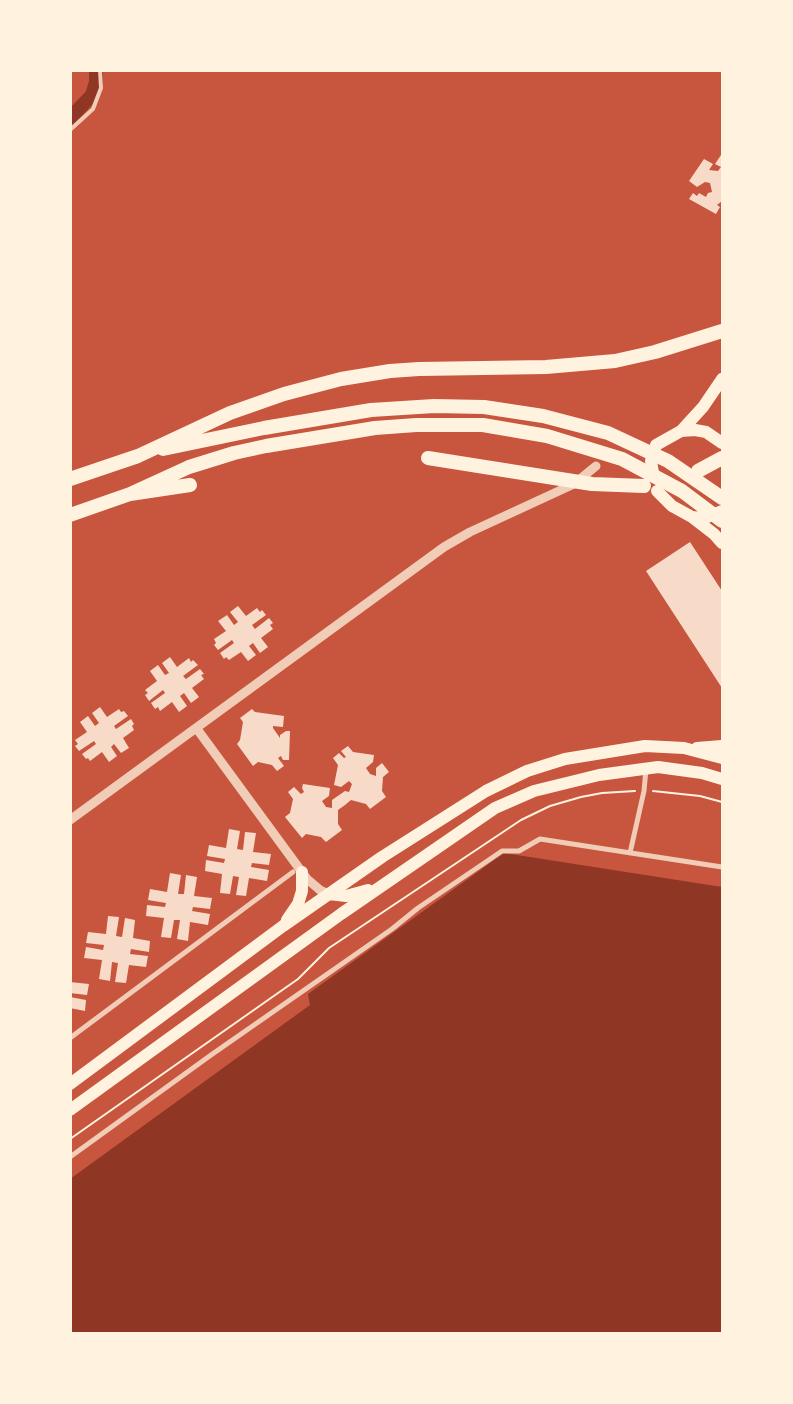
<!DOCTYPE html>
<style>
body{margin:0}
#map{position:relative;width:793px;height:1404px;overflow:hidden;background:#c8553d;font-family:"PT Sans Narrow",sans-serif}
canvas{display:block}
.frame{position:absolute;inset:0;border:72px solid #fff3e0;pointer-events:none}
</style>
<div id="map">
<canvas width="793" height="1404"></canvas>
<div class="frame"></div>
</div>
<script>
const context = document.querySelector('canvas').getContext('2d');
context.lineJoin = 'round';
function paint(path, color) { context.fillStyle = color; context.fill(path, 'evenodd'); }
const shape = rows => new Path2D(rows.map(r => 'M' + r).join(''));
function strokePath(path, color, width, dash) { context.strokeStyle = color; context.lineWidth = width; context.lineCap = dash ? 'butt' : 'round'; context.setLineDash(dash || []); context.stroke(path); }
paint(shape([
 [504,853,722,887,722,1333,71,1333,70,1179,310,1005,308,994]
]), '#8f3625');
strokePath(shape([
 [70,118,92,95,96,82,96,70]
]), '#8f3625', 14);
paint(shape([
 [721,155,722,201,717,205,720,207,716,214,689,199,693,193,697,196,699,193,706,197,708,193,712,192,710,183,705,182,697,187,689,181,704,159,713,164,709,170,718,171,721,167,715,164],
 [690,542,722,591,722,688,646,571],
 [238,606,246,616,257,608,260,612,262,610,266,615,252,625,255,629,269,618,273,623,270,625,273,629,261,638,268,647,260,653,253,643,249,646,256,655,248,661,241,652,229,660,226,657,224,659,220,653,234,643,232,640,218,650,214,645,216,643,214,639,226,631,218,621,227,615,234,625,238,622,230,612],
 [170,657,177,667,189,658,191,662,193,660,198,665,183,676,186,679,200,669,204,674,201,675,204,679,192,688,199,697,191,703,184,693,180,696,187,706,179,712,172,702,160,711,158,707,155,709,151,703,165,693,163,690,149,701,145,695,148,693,145,690,157,681,150,671,158,665,165,675,169,673,162,663],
 [100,707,107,717,119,709,121,712,124,711,128,716,114,726,116,729,131,719,134,724,132,726,134,730,123,738,129,748,121,753,114,744,111,747,117,756,109,762,102,752,90,761,88,758,86,759,82,754,96,744,94,741,79,751,75,746,78,744,75,740,87,732,80,722,88,716,95,726,99,723,92,713],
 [252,709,255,712,284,716,283,727,273,726,273,728,280,738,280,735,286,731,290,731,289,760,283,760,281,756,278,758,284,766,277,771,272,765,258,762,253,766,237,744,240,740,243,722,240,718],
 [348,746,353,752,374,755,373,762,366,768,370,774,376,776,376,768,382,763,389,772,383,777,382,791,386,797,370,809,366,804,351,800,345,805,338,810,338,824,342,830,326,842,321,837,306,834,302,838,285,817,290,813,293,799,288,792,294,787,301,794,304,792,302,788,303,784,330,788,329,796,322,801,326,807,332,808,332,800,345,791,349,792,352,784,349,781,341,787,334,785,338,765,333,758,339,753,344,758,346,757,341,751],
 [229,829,240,831,237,849,243,850,245,832,256,833,253,852,271,854,269,865,252,863,251,867,269,870,267,881,249,878,246,896,236,895,239,877,233,876,230,894,220,893,222,874,205,871,206,860,224,863,225,859,207,856,209,845,226,848],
 [170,873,181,875,178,894,184,894,186,875,197,877,194,896,212,898,210,909,193,907,192,911,210,914,208,925,190,922,188,941,177,939,180,920,174,920,171,938,161,937,164,918,146,916,147,905,165,907,166,903,148,900,150,889,167,892],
 [108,916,119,917,116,936,122,937,125,918,135,920,133,938,150,941,149,952,131,949,130,954,148,956,146,967,129,965,126,983,115,982,118,963,112,962,110,981,99,979,102,960,84,958,86,947,103,950,104,945,86,943,88,932,106,934],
 [70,982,89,984,87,995,70,993],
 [70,997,86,1000,85,1011,70,1008]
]), '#f7dbc8');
strokePath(shape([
 [653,791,700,796,722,802],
 [70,1139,298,979,329,948,521,820,550,806,581,797,602,793,635,791]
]), '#fff3e0', 2);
strokePath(shape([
 [70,130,93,109,101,88,100,70]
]), '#f1ccb7', 4);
strokePath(shape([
 [630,853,644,791,646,769],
 [70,1038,293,872],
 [70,1157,211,1055,392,929,418,908,502,851,519,851,540,839,722,867]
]), '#f1ccb7', 5);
strokePath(shape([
 [197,729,307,879,320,890,329,894],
 [70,820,444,547,470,532,574,484,596,466]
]), '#f1ccb7', 9);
strokePath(shape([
 [681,431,703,407,722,379],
 [653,473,651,461,656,445,681,431,695,430,706,432,722,443],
 [657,491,672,506,692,517,705,518,722,511],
 [692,517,714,534,722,543],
 [697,748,722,746],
 [329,894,346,896,368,890],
 [287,920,298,904,302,891,302,872],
 [70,1084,283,926,382,857,486,791,527,771,565,759,645,746,684,748,722,758],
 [70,1110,341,914,495,808,534,791,599,775,658,767,702,773,722,779]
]), '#fff3e0', 12);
strokePath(shape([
 [163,449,264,428,371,410,434,406,484,407,543,416,608,433,668,461,722,498],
 [428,458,592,484,644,486],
 [698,471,722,458],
 [70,479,138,456,230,413,284,394,341,379,390,371,419,369,546,367,615,361,655,352,722,331],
 [130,494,189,467,234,453,266,446,375,428,416,425,483,425,547,436,622,459,682,491,722,521],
 [70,515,130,494,190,485]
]), '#fff3e0', 14);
</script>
